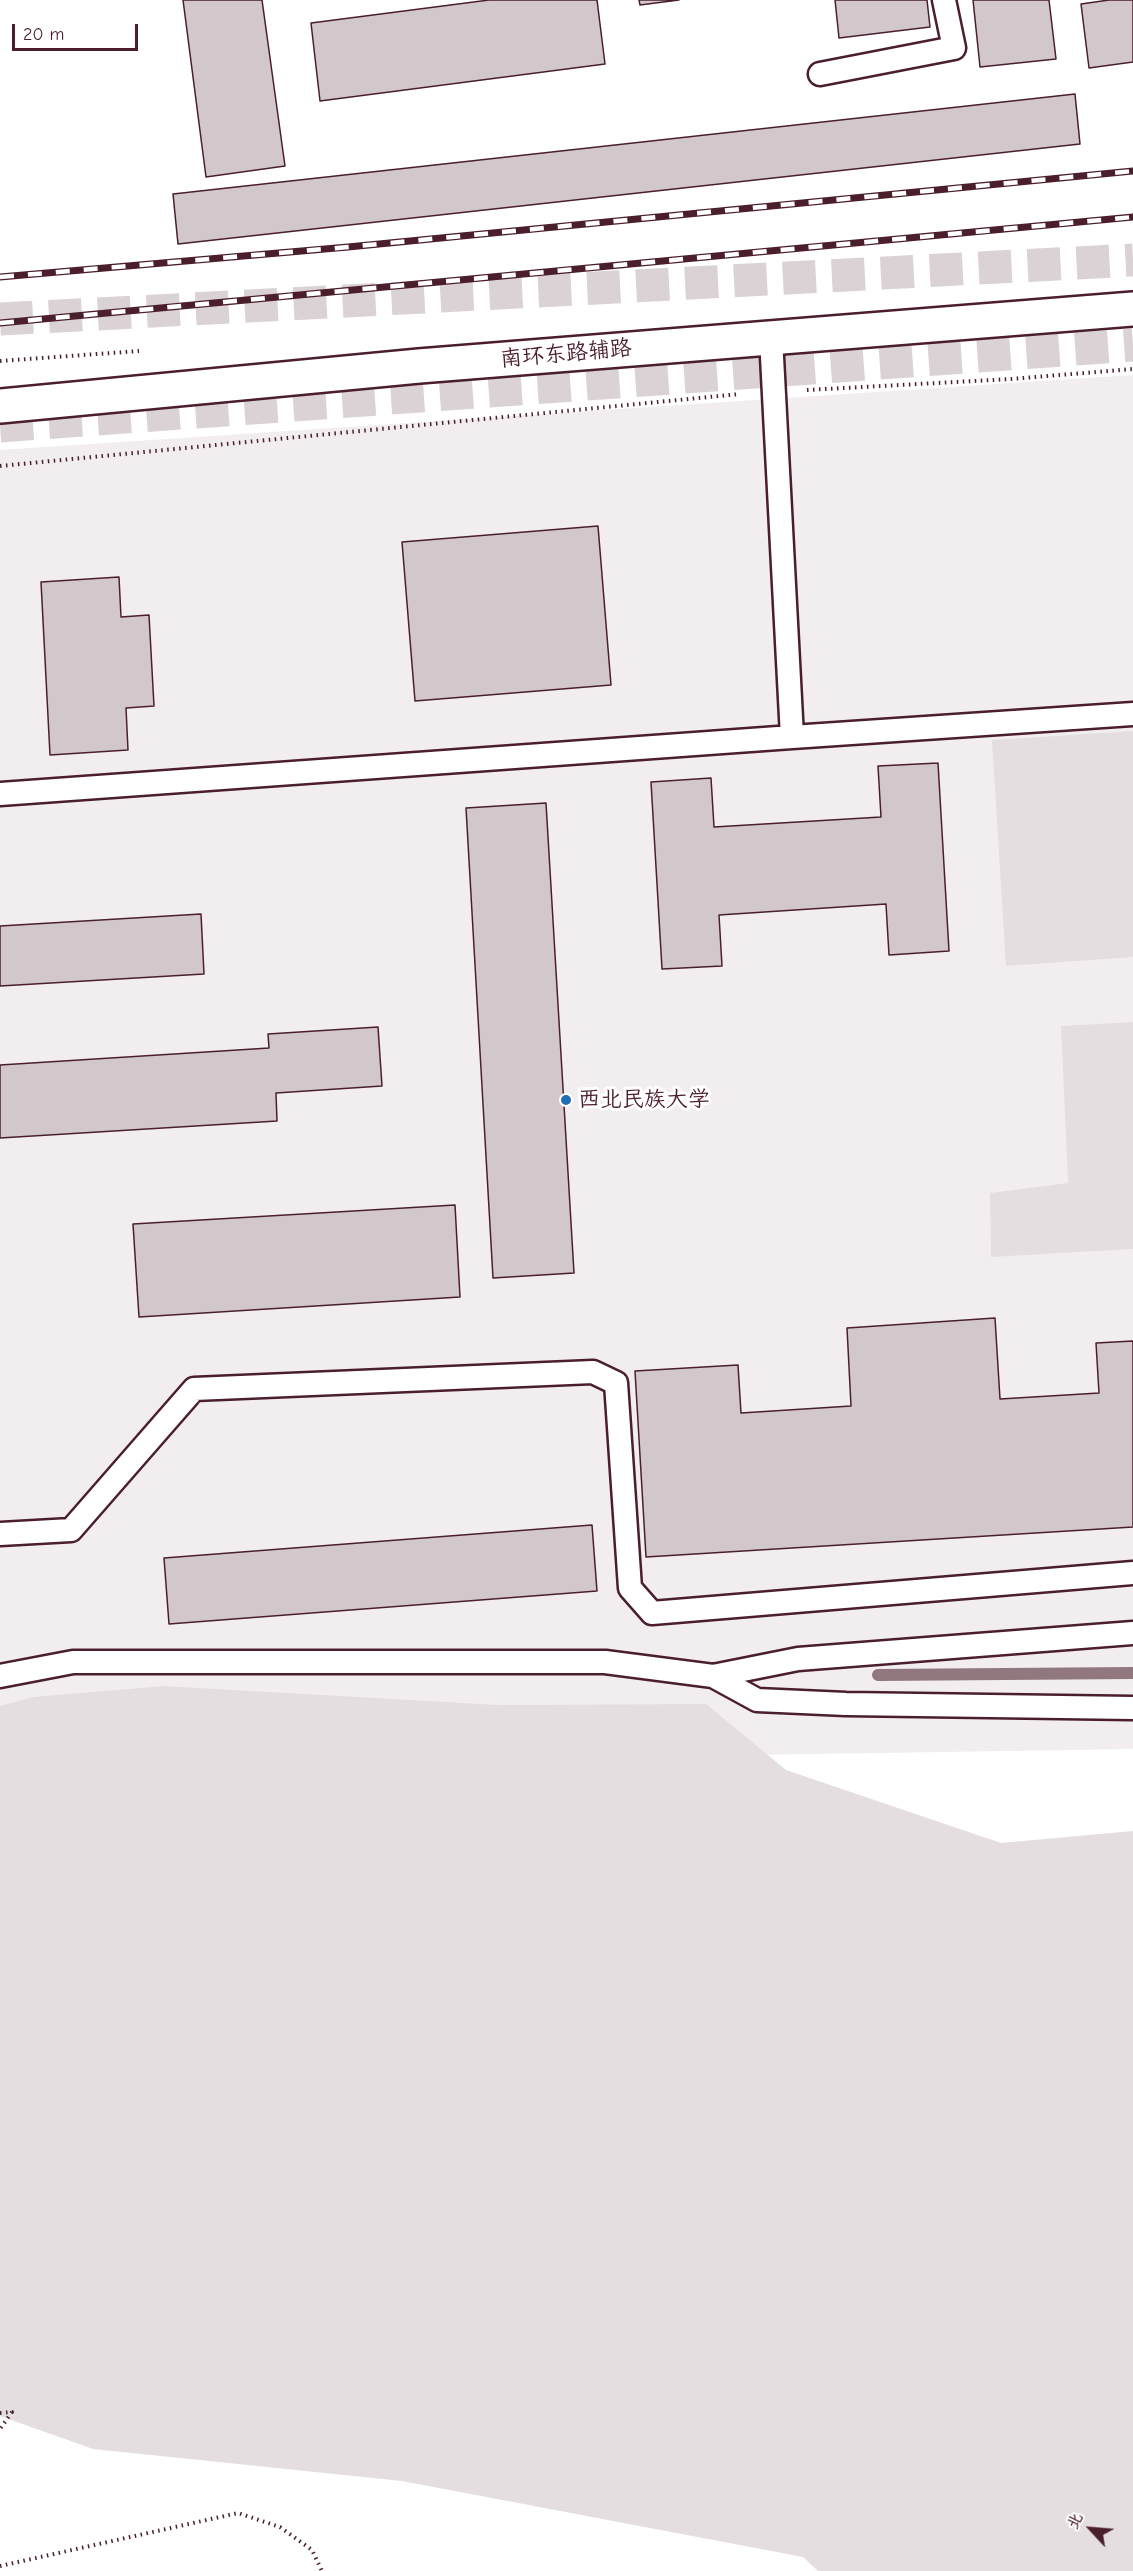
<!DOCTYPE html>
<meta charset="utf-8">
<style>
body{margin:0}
#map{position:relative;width:1133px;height:2571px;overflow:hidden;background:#fff;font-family:"Comic Neue","LXGW WenKai TC",sans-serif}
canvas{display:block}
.north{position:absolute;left:1061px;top:2499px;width:60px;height:60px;-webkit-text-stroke:4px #fff;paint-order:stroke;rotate:296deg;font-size:16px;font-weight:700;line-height:24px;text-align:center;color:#4a1f2b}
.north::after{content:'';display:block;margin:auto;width:21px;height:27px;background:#4a1f2b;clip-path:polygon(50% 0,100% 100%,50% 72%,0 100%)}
.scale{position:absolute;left:12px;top:24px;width:126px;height:27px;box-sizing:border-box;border:3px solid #4a1f2b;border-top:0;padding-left:8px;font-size:18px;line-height:21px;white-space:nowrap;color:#4a1f2b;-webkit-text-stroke:4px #fff;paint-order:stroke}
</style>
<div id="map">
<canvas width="1133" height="2571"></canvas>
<div class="north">北</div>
<div class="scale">20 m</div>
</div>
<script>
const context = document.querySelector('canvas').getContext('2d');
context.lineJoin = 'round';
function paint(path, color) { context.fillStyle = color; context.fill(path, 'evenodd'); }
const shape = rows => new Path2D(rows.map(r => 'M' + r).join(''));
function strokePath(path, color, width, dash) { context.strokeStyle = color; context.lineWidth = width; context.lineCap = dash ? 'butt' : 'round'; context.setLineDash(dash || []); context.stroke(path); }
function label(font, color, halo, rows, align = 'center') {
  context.font = font + ' "Comic Neue","LXGW WenKai TC",sans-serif'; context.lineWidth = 6; context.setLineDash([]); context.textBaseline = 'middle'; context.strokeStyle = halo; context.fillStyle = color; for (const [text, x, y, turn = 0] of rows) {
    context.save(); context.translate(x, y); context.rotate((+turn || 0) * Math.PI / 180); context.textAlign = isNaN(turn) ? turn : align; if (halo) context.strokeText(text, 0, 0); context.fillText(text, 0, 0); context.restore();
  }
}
paint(shape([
 [1133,375,1133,1749,0,1767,0,450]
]), '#f2eeef');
paint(shape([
 [1133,731,1133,957,1006,966,992,740],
 [1133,1022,1133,1249,991,1257,990,1193,1068,1183,1061,1026],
 [164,1686,498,1705,706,1704,786,1770,1001,1843,1133,1831,1133,2571,818,2571,803,2557,402,2481,93,2449,0,2416,0,1706,33,1697]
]), '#e5dee0');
strokePath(shape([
 [878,1675,1133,1673]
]), '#91787e', 12);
const building = shape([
 [183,0,262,0,285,166,206,177,183,0],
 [489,0,597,0,605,64,320,101,311,23,489,0],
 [639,0,679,0,640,5,639,0],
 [835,0,927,0,930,27,839,38,835,0],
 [973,0,1049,0,1056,59,980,67,973,0],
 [1109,0,1133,0,1133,62,1089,68,1081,4,1109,0],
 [1075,94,1080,144,178,244,173,194,1075,94],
 [598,526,611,685,415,701,402,542,598,526],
 [119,577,121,617,149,615,154,706,126,708,128,750,50,755,41,582,119,577],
 [938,763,949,951,889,955,886,904,719,915,722,966,662,969,651,782,711,778,714,827,881,817,878,766,938,763],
 [546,803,574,1273,493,1278,466,808,546,803],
 [201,914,204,974,0,986,0,926,201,914],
 [378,1027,382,1086,276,1093,277,1121,0,1138,0,1065,269,1048,268,1034,378,1027],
 [455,1205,460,1297,139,1317,133,1224,455,1205],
 [995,1318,1000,1399,1099,1393,1096,1343,1133,1341,1133,1527,646,1557,635,1371,738,1365,741,1413,851,1406,847,1328,995,1318],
 [592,1525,597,1591,169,1624,164,1558,592,1525]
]);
paint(building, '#d2c7cb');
strokePath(building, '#4a1f2b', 1.5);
strokePath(shape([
 [0,319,1133,260],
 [0,426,1133,345]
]), '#dbd2d5', 33, [33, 16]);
const service = shape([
 [820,74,954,48,944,0],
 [771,338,792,737,1133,714],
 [0,794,792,737],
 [0,1534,71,1530,194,1389,593,1372,616,1383,630,1588,652,1613,1133,1573],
 [0,1676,73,1662,605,1662,713,1676,798,1659,1133,1633],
 [713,1676,757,1700,846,1704,1133,1708]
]);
const primary = shape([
 [0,406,419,366,1133,309]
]);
strokePath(service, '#4a1f2b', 27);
strokePath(primary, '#4a1f2b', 38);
strokePath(shape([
 [0,361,139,351],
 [807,390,1011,379,1133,369],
 [0,466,740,394],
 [0,2413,12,2412,0,2429],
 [0,2566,238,2513,280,2527,312,2550,322,2571]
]), '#4a1f2b', 4, [1.5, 4.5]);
strokePath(service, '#fff', 22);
strokePath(primary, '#fff', 33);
const rail = shape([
 [0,277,348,247,1133,171],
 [0,323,1133,217]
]);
strokePath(rail, '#4a1f2b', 7);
strokePath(rail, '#fff', 4.5, [14]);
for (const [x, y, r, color] of [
 [566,1100,6,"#1f6fb2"]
]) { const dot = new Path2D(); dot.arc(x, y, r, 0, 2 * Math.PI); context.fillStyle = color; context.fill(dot); strokePath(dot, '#fff', 2); }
label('22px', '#4a1f2b', '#fff', [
 ["南环东路辅路",566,354,-5]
]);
label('22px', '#4a1f2b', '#fff', [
 ["西北民族大学",578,1100]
], 'left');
</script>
